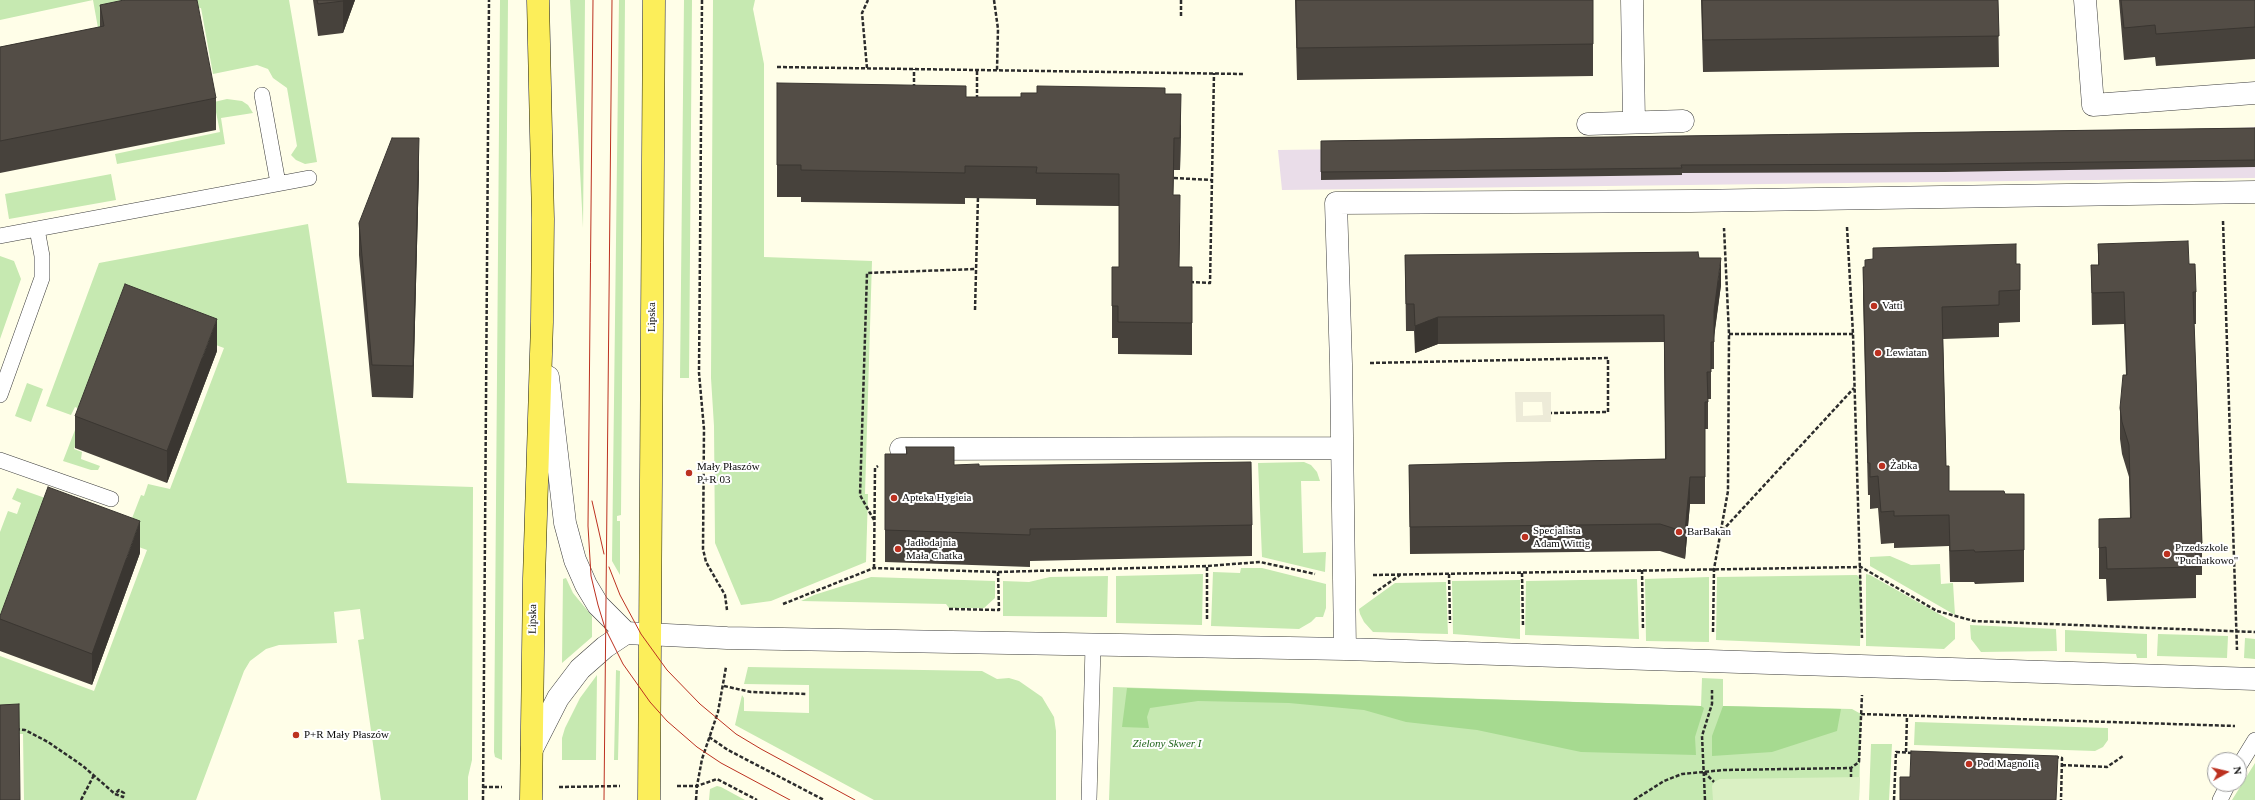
<!DOCTYPE html>
<meta charset="utf-8">
<style>
body{margin:0}
#map{position:relative;width:2255px;height:800px;overflow:hidden;background:#fffee8;font-family:"Times New Roman",serif}
canvas{display:block}
.north{position:absolute;left:2207px;top:752px;width:40px;height:40px;box-sizing:border-box;background:#fff;border:1px solid #9d9d9d;border-radius:50%;rotate:82deg;font-size:11px;font-weight:700;line-height:16px;text-align:center;color:#0a0a0a}
.north::after{content:'';display:block;margin:auto;width:14px;height:18px;background:#bc3120;clip-path:polygon(50% 0,100% 100%,50% 72%,0 100%)}
</style>
<div id="map">
<canvas width="2255" height="800"></canvas>
<div class="north">N</div>
</div>
<script>
const context = document.querySelector('canvas').getContext('2d');
context.lineJoin = 'round';
function paint(path, color) { context.fillStyle = color; context.fill(path, 'evenodd'); }
const shape = rows => new Path2D(rows.map(r => 'M' + r).join(''));
function strokePath(path, color, width, dash) { context.strokeStyle = color; context.lineWidth = width; context.lineCap = dash ? 'butt' : 'round'; context.setLineDash(dash || []); context.stroke(path); }
function label(font, color, halo, rows, align = 'center') {
  context.font = font + ' "Times New Roman",serif'; context.lineWidth = 4; context.setLineDash([]); context.textBaseline = 'middle'; context.strokeStyle = halo; context.fillStyle = color; for (const [text, x, y, turn = 0] of rows) {
    context.save(); context.translate(x, y); context.rotate((+turn || 0) * Math.PI / 180); context.textAlign = isNaN(turn) ? turn : align; if (halo) context.strokeText(text, 0, 0); context.fillText(text, 0, 0); context.restore();
  }
}
paint(shape([
 [2255,127,2255,178,1282,190,1278,150,2076,139]
]), '#eadde9');
paint(shape([
 [0,0,93,0,0,20],
 [93,0,289,0,317,162,305,164,296,160,291,155,297,146,287,88,273,78,268,69,257,65,213,74,201,8,98,28],
 [500,0,508,0,502,760,495,757,494,752],
 [570,0,585,0,583,228,578,131],
 [619,0,625,0,621,515,617,516,617,521,620,521,620,575,612,561],
 [684,0,692,0,689,378,680,378],
 [713,0,755,0,753,9,764,64,764,257,872,261,865,494,868,494,866,562,771,601,741,605,715,543,714,426,711,378],
 [227,99,242,101,248,105,253,113,221,118,225,144,117,164,115,154,220,132,214,102],
 [111,174,116,200,9,219,5,194],
 [308,224,347,483,473,487,472,760,468,777,468,800,381,800,358,640,364,639,360,609,334,612,337,643,279,645,266,649,250,661,244,671,196,800,24,800,23,734,18,734,0,711,0,656,94,691,147,550,136,546,129,526,141,495,144,496,148,484,170,489,224,348,122,310,84,411,75,407,71,415,46,406,99,263],
 [0,256,14,261,21,279,0,339],
 [27,383,43,389,31,422,15,416],
 [80,417,85,418,74,449,82,452,81,459,100,466,98,470,91,470,63,461],
 [1304,462,1311,465,1317,472,1320,481,1301,481,1303,553,1326,552,1325,572,1262,557,1258,463],
 [17,488,76,509,0,635,0,532,8,511,17,514,21,503,12,499],
 [1890,556,1911,565,1940,564,1941,584,1953,583,1955,615,1870,566,1870,557],
 [1241,568,1262,568,1326,584,1326,608,1323,617,1316,617,1311,622,1299,629,1211,626,1213,572,1240,573],
 [1203,574,1202,625,1116,623,1116,576],
 [1866,574,1870,575,1955,623,1955,639,1944,649,1866,646],
 [1857,575,1861,579,1860,646,1716,640,1717,577],
 [1108,576,1107,617,1003,616,1003,581,1029,582,1050,577],
 [871,577,995,581,995,598,984,608,949,608,946,604,801,601,814,595],
 [1709,577,1709,642,1646,641,1645,579],
 [566,578,573,593,592,616,592,637,562,663,563,579],
 [1637,579,1639,639,1525,635,1526,581],
 [1520,580,1520,639,1453,634,1452,581],
 [1446,582,1448,634,1373,632,1364,622,1360,614,1359,609,1395,583],
 [1970,625,2056,629,2057,651,1981,652,1971,639],
 [2065,630,2147,634,2147,658,2137,658,2136,654,2065,652],
 [2158,634,2228,636,2227,658,2157,656],
 [2245,638,2255,639,2255,659,2244,658],
 [748,667,982,671,997,679,1009,678,1019,681,1042,697,1054,717,1056,731,1056,800,874,800,735,725,742,695,744,698,744,711,809,713,809,685,744,684],
 [616,670,620,671,618,760,614,760],
 [597,675,596,760,562,760,562,738,565,728,580,698],
 [1702,678,1723,679,1723,706,1852,709,1861,714,1859,800,1109,800,1113,687,1701,706],
 [1915,722,2108,728,2108,740,2103,747,2095,751,1914,745],
 [1871,744,1892,744,1889,800,1869,800],
 [2255,763,2255,800,2232,800],
 [717,786,721,787,745,800,709,800,710,789]
]), '#c6e9b1');
paint(shape([
 [1127,688,1701,706,1704,708,1695,737,1696,755,1581,752,1477,730,1406,722,1364,710,1289,703,1198,701,1150,708,1147,717,1149,728,1122,727],
 [1723,706,1841,709,1837,731,1772,752,1712,756,1712,736]
]), '#a6da90');
paint(shape([
 [1860,777,1859,800,1713,800,1712,786,1714,782,1720,779]
]), '#daf0c3');
paint(shape([
 [1515,392,1551,392,1551,422,1516,422],
 [1523,402,1542,402,1543,415,1523,416]
]), '#edebd8');
const lane = shape([
 [262,95,278,183],
 [0,236,309,178],
 [0,395,42,278,42,256,37,229],
 [0,460,111,499],
 [2239,766,2255,740],
 [1089,800,1093,646],
 [2220,800,2228,784]
]);
const street = shape([
 [1632,0,1634,122],
 [2085,0,2093,105,2255,93],
 [1588,124,1683,121],
 [548,377,565,523,575,560,586,585,598,605,626,633],
 [901,449,1342,448],
 [1345,649,1341,364,1336,203,1691,201,2255,192],
 [532,749,558,698,580,669,605,647,626,633,727,638,1345,649,2255,679]
]);
const primary = shape([
 [531,800,534,579,542,322,543,219,538,0],
 [649,800,654,0]
]);
strokePath(lane, '#3d3d3d', 16);
strokePath(street, '#3d3d3d', 23);
strokePath(primary, '#1b1b1b', 23);
strokePath(shape([
 [702,0,699,373,704,429,703,549,706,562,725,595,727,610],
 [994,0,998,29,997,70],
 [1181,0,1181,18],
 [777,67,1244,74],
 [867,68,862,13,868,0],
 [914,88,914,69],
 [977,99,977,70],
 [1174,178,1212,180],
 [2223,221,2237,650],
 [1847,227,1853,334,1862,638],
 [1190,282,1210,283,1214,73],
 [975,310,978,196],
 [1729,334,1853,334],
 [1370,363,1608,358,1608,412,1551,413],
 [874,520,860,495,867,273,976,269],
 [1722,531,1854,388],
 [874,568,875,468,878,466],
 [1642,570,1643,630],
 [1522,573,1523,626],
 [1449,574,1450,623],
 [1373,575,1861,567,1937,611,1974,621,2255,632],
 [1373,594,1400,575],
 [783,604,874,568,998,572,1207,566,1260,562,1315,574],
 [949,609,999,610,998,572],
 [1207,619,1207,566],
 [1713,632,1714,569,1728,491,1729,334,1724,228],
 [724,686,751,692,806,694],
 [1861,714,2235,726],
 [16,729,25,730,48,742,83,766,115,794,123,797,124,793,119,790,115,794],
 [709,737,728,750,824,800],
 [1906,752,1907,716],
 [2055,757,2062,758,2061,800],
 [2062,765,2107,767,2123,756],
 [1851,768,1851,777],
 [1704,772,1714,782],
 [677,786,697,786,717,779,757,800],
 [483,787,502,787],
 [559,787,620,786],
 [81,800,94,775],
 [483,800,489,0],
 [696,800,697,786,702,759,718,712,726,667],
 [1634,800,1664,781,1682,774,1724,770,1851,768,1859,762,1862,695],
 [1705,800,1702,736,1712,704,1712,690],
 [1894,800,1896,752,1914,753]
]), '#2c2c2c', 2.5, [4, 2]);
strokePath(lane, '#fff', 15);
strokePath(street, '#fff', 22);
strokePath(primary, '#fcee5a', 22);
strokePath(shape([
 [593,0,588,526,591,576,598,605,605,628,623,664,650,702,667,721,697,747,721,763,790,800],
 [592,501,604,554],
 [609,567,620,595,641,634,667,670,700,704,736,734,761,749,855,800],
 [604,800,612,0]
]), '#bc3120', 1);
paint(shape([
 [313,0,355,0,343,33,318,36],
 [1295,0,1593,0,1593,76,1297,80],
 [1701,0,1998,0,1999,67,1703,72],
 [2119,0,2255,0,2255,59,2156,66,2155,57,2124,60],
 [100,5,216,98,216,130,0,173,0,47,100,27],
 [777,83,966,97,1021,97,1165,94,1181,126,1180,170,1174,170,1173,195,1180,227,1179,267,1192,267,1192,355,1118,354,1118,338,1112,338,1112,267,1119,267,1119,206,1036,205,1036,199,965,198,965,204,801,202,801,197,777,197],
 [2255,128,2255,167,1945,172,1682,173,1682,175,1321,180,1321,141],
 [419,170,413,398,372,397,359,255,359,223],
 [2098,244,2189,264,2196,292,2196,324,2194,324,2202,543,2202,575,2196,575,2196,598,2107,601,2106,579,2099,579,2099,519,2130,518,2129,477,2122,454,2120,439,2120,408,2126,375,2124,324,2092,325,2091,265,2098,265],
 [1405,255,1699,258,1721,285,1714,335,1714,369,1711,369,1711,399,1708,399,1708,429,1705,429,1705,504,1690,504,1685,559,1660,551,1410,554,1409,465,1665,459,1664,342,1438,344,1415,353,1414,331,1406,331],
 [1863,267,2020,290,2020,322,1999,323,1999,337,1943,339,1946,466,1949,491,2005,494,2024,494,2024,582,1975,584,1974,582,1950,582,1949,546,1894,548,1894,543,1881,544,1878,508,1870,509,1870,495,1868,495,1863,299],
 [217,351,167,483,75,448,75,416],
 [906,447,954,465,979,466,1252,525,1252,556,1030,561,1030,567,885,562,885,454,906,454],
 [140,553,92,685,0,651,0,616]
]), '#47423c');
paint(shape([
 [344,0,355,0,343,33,343,1],
 [1181,94,1181,126,1180,170,1180,138],
 [419,138,419,170,413,398,413,366],
 [1721,258,1721,285,1714,338,1714,311],
 [1438,317,1438,344,1415,353,1415,326],
 [217,319,217,351,167,483,167,451],
 [1690,477,1690,504,1685,559,1685,532],
 [140,521,140,553,92,685,92,654]
]), '#3a3631');
const building = shape([
 [124,0,197,0,216,98,0,141,0,47,104,26,100,5,124,0],
 [317,0,344,0,343,1,318,4,317,0],
 [1296,0,1593,0,1593,44,1297,48,1296,0],
 [1702,0,1998,0,1999,36,1703,40,1702,0],
 [2121,0,2255,0,2255,27,2156,34,2155,25,2124,28,2121,0],
 [777,83,966,86,966,97,1021,97,1021,93,1037,93,1037,86,1165,88,1165,94,1181,94,1180,138,1174,138,1173,195,1180,195,1179,267,1192,267,1192,323,1118,322,1118,306,1112,306,1112,267,1119,267,1119,174,1036,173,1037,167,965,166,965,173,801,170,801,165,777,165,777,83],
 [2255,128,2255,160,1945,164,1681,165,1682,168,1321,172,1321,141,2255,128],
 [392,138,419,138,413,366,372,365,359,223,392,138],
 [2188,241,2189,264,2195,264,2196,292,2193,292,2202,543,2195,543,2196,567,2107,569,2106,547,2099,548,2099,519,2131,518,2129,445,2122,422,2120,408,2123,375,2127,375,2124,292,2092,293,2091,265,2099,265,2098,244,2188,241],
 [2016,244,2016,264,2020,264,2020,290,1999,291,1999,305,1942,307,1946,466,1949,466,1949,491,2004,491,2005,494,2024,494,2024,550,1975,552,1974,550,1950,551,1949,515,1894,516,1894,511,1881,512,1878,476,1870,477,1870,463,1868,463,1863,267,1865,267,1865,260,1873,259,1873,248,2016,244],
 [1698,252,1699,258,1721,258,1714,311,1714,342,1711,342,1711,372,1707,372,1708,402,1705,402,1705,477,1690,477,1685,532,1660,524,1410,527,1409,465,1666,459,1664,315,1438,317,1415,326,1414,304,1406,304,1405,255,1698,252],
 [125,284,217,319,167,451,75,416,125,284],
 [906,447,954,447,954,465,979,464,979,466,1251,462,1252,525,1030,529,1030,535,885,530,885,454,907,454,906,447],
 [48,487,140,521,92,654,0,619,0,616,48,487],
 [19,704,20,800,0,800,0,705,19,704],
 [1911,751,2058,756,2056,800,1900,800,1900,777,1910,777,1911,751]
]);
paint(building, '#534d46');
strokePath(building, '#3a3631', 1);
for (const [x, y, r, color] of [
 [1874,306,4,"#bc3120"],
 [1878,353,4,"#bc3120"],
 [1882,466,4,"#bc3120"],
 [689,473,4,"#bc3120"],
 [894,498,4,"#bc3120"],
 [1679,532,4,"#bc3120"],
 [1525,537,4,"#bc3120"],
 [898,549,4,"#bc3120"],
 [2167,554,4,"#bc3120"],
 [296,735,4,"#bc3120"],
 [1969,764,4,"#bc3120"]
]) { const dot = new Path2D(); dot.arc(x, y, r, 0, 2 * Math.PI); context.fillStyle = color; context.fill(dot); strokePath(dot, '#fff', 1.5); }
label('11px', '#0a0a0a', '#fff', [
 ["Vatti",1882,306],
 ["Lewiatan",1886,353],
 ["Żabka",1890,466],
 ["Mały Płaszów",697,467],
 ["P+R 03",697,480],
 ["Apteka Hygieia",902,498],
 ["Specjalista",1533,531],
 ["Adam Wittig",1533,544],
 ["BarBakan",1687,532],
 ["Jadłodajnia",906,543],
 ["Mała Chatka",906,556],
 ["Przedszkole",2175,548],
 ["\"Puchatkowo\"",2175,561],
 ["P+R Mały Płaszów",304,735],
 ["Pod Magnolią",1977,764]
], 'left');
label('11px', '#0a0a0a', '#fff', [
 ["Lipska",652,317,-90],
 ["Lipska",533,619,-89]
]);
label('italic 11px', '#1e621a', '#fff', [
 ["Zielony Skwer I",1167,744]
]);
</script>
